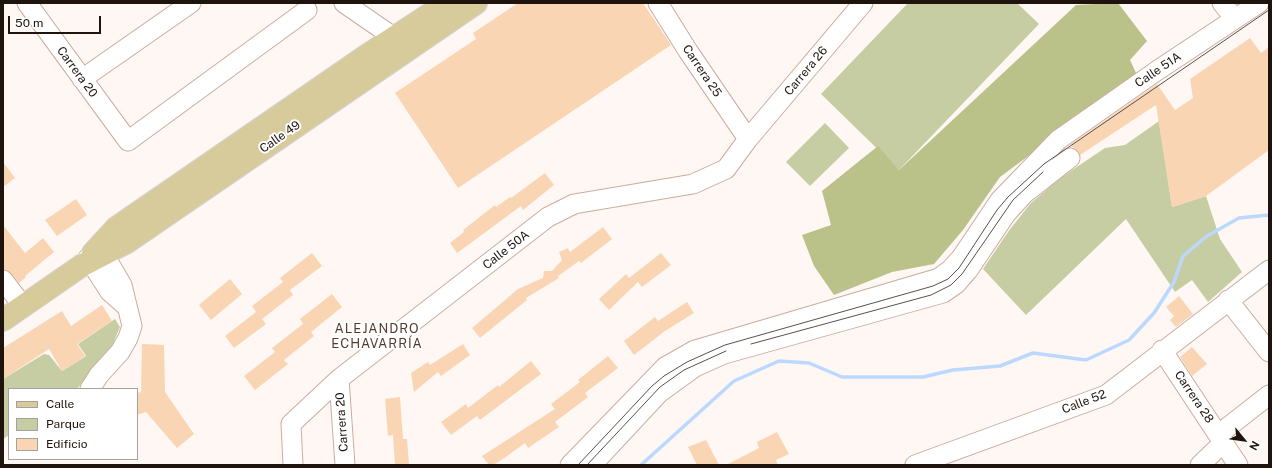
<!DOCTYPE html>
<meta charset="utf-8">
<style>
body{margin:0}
#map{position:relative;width:1272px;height:468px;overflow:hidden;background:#fef7f4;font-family:"Public Sans",sans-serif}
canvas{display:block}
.frame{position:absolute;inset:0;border:4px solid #1e130d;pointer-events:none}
.legend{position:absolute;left:8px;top:388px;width:130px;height:72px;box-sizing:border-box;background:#fff;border:1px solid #a5a19e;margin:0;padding:5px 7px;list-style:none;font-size:12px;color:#1e130d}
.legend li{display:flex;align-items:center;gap:8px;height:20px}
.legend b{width:20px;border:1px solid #a5a19e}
.north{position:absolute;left:1224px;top:420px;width:40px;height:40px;-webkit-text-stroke:3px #fff;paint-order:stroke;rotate:119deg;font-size:11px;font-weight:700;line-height:16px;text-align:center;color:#1e130d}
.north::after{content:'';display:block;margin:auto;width:14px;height:18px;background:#1e130d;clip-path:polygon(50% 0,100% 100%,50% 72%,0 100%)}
.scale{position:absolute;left:8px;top:16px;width:93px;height:18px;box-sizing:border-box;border:2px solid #1e130d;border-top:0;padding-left:5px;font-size:12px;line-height:14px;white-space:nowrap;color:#1e130d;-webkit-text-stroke:3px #fff;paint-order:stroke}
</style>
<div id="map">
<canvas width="1272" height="468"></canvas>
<div class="frame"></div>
<ul class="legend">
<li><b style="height:5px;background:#d7ca9b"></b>Calle</li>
<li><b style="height:11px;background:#c7cda2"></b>Parque</li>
<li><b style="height:11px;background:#f9d5b4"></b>Edificio</li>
</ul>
<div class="north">N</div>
<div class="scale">50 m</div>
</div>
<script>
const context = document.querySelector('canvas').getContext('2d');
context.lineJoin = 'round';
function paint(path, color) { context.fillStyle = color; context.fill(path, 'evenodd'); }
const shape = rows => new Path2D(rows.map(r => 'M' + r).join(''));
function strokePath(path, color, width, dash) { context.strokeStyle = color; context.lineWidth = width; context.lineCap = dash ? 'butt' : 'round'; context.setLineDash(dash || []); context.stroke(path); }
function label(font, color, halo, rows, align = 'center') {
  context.font = font + ' "Public Sans",sans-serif'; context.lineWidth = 4; context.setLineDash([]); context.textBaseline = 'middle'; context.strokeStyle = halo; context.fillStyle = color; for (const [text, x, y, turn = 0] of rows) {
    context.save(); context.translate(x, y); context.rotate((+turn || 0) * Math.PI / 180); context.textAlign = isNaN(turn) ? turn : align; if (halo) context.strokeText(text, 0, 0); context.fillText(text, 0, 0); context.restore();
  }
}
paint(shape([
 [908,3,1017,3,1039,24,899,170,821,94],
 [1159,121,1172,207,1206,196,1220,239,1242,272,1208,302,1192,280,1175,292,1126,219,1026,315,983,269,1008,232,1030,204,1059,179,1105,148,1125,145],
 [825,123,849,148,810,186,786,162],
 [115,319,120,327,112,346,77,389,9,389,9,435,3,439,3,379,44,354,49,355,62,371,86,356,78,344]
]), '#c7cda2');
paint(shape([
 [1118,3,1147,41,1130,60,1137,75,1000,177,963,230,934,264,892,272,834,295,814,266,802,235,831,225,822,191,878,146,899,170,1076,5]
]), '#bac28a');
strokePath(shape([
 [641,465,734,381,779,361,809,363,842,377,923,377,953,370,1000,366,1033,353,1086,360,1129,340,1154,313,1174,282,1183,256,1207,236,1239,218,1269,215]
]), '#bdd8fd', 3.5);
paint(shape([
 [518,3,643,3,671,45,458,188,395,93,476,39,473,33],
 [1250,38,1261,53,1269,47,1269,150,1206,196,1172,207,1156,105,1080,155,1078,151,1070,145,1157,84,1175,110,1193,98,1190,79],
 [3,162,15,178,3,187],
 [545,173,554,185,523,210,521,206,457,253,450,243,464,232,463,230,495,205,496,207,510,197,511,198],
 [76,199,87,215,57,236,45,220],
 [3,225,25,253,43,238,54,252,25,276,26,277,19,283,11,273,3,269],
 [603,227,612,239,581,263,579,261,558,276,559,278,526,298,527,300,480,338,472,328,518,289,543,278,544,271,552,271,562,260,559,252,568,248,570,252],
 [312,253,322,266,290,290,293,295,262,319,266,324,234,348,225,336,256,312,252,306,283,282,280,278],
 [661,253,671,265,642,287,638,282,609,310,599,299,626,274,629,278],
 [230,279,242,294,211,320,199,305],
 [332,294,342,307,311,332,314,336,284,360,288,364,255,390,244,376,275,352,272,348,303,324,300,319],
 [1179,296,1193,314,1176,327,1170,320,1174,316,1166,307],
 [687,302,694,313,665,331,634,355,624,341,655,317,658,321],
 [102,305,112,321,77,344,85,356,62,371,49,349,3,379,3,348,62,311,71,326],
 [142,344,164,345,165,392,194,434,177,448,146,412,137,415,137,393,141,392],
 [463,344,470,355,441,376,438,372,414,392,411,373,428,362,430,365],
 [1192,347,1207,364,1192,376,1180,357],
 [608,356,618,368,585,393,588,397,555,422,559,427,528,448,525,443,503,459,493,465,489,465,482,456,555,409,551,404,580,382,578,380],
 [531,361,541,374,480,420,477,416,451,435,441,422,466,404,468,408,498,385,499,387],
 [400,397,403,439,407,439,409,465,395,465,393,435,388,436,385,399],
 [777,432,789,454,776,460,778,465,726,465,759,448,757,442],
 [706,440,719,465,697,465,688,447]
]), '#f9d5b4');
const minor = shape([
 [27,3,128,141,307,10],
 [344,3,405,45],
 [658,3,688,51,748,139],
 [1222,3,1235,19],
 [82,79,191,3],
 [88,258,110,292,127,307],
 [3,280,23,306],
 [1228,300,1269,352],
 [1162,350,1238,465],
 [339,379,345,465],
 [90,389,99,375,120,352,128,338,132,326,122,285,99,246],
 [1219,434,1269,395],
 [293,465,291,424,339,379,548,217,574,204,693,184,726,169,748,139,863,3],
 [570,465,665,367,695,350,939,278,950,270,961,258,1000,200,1058,140,1158,70,1259,3],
 [592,465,659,393,695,367,724,354,943,293,956,284,969,269,1006,214,1024,194,1070,158],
 [915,465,1106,395,1269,270],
 [1200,465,1224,442]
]);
const major = shape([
 [93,253,116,228,369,54,447,3],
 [3,320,81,266,127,242,476,3]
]);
strokePath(minor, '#cbac9d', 21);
strokePath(major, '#d6d5d3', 24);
strokePath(minor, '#fff', 19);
strokePath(major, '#d7ca9b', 22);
strokePath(shape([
 [751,344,931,295,951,285,962,274,1013,200,1043,172],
 [578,465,652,386,664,376,687,362,725,345,933,286,948,279,959,268,997,210,1008,197,1044,164,1269,10],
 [587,465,660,387,684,370,726,351]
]), '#5b514c', 1);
label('12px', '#1e130d', '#fff', [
 ["Calle 51A",1158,70,-34],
 ["Carrera 25",702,71,56],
 ["Carrera 26",806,71,-50],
 ["Carrera 20",77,72,54],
 ["Calle 49",280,137,-35],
 ["Calle 50A",506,250,-38],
 ["Carrera 28",1194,397,56],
 ["Calle 52",1084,402,-21],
 ["Carrera 20",342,422,-94]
]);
context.letterSpacing = '1px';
label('13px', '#553b2e', '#fff', [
 ["ALEJANDRO",377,329],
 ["ECHAVARRÍA",377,344]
]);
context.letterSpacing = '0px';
</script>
